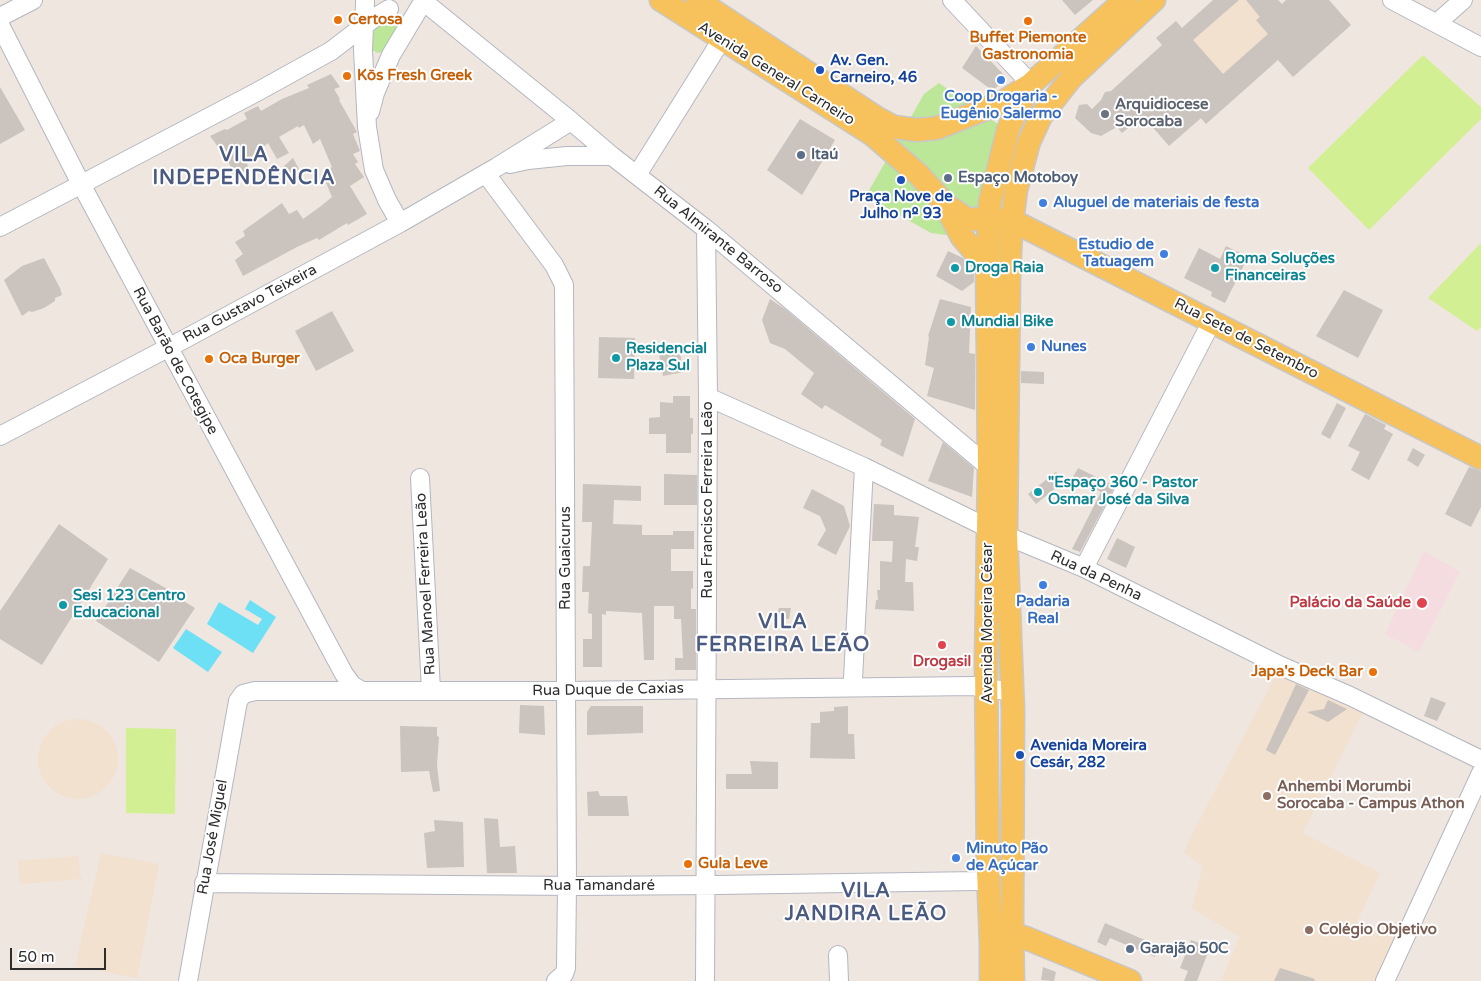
<!DOCTYPE html>
<meta charset="utf-8">
<style>
body{margin:0}
#map{position:relative;width:1481px;height:981px;overflow:hidden;background:#efe6df;font-family:"Varela Round",sans-serif}
canvas{display:block}
.scale{position:absolute;left:10px;top:948px;width:96px;height:22px;box-sizing:border-box;border:2px solid #2d2d2d;border-top:0;padding-left:6px;font-size:15px;line-height:18px;white-space:nowrap;color:#2d2d2d;-webkit-text-stroke:4px #fff;paint-order:stroke}
</style>
<div id="map">
<canvas width="1481" height="981"></canvas>
<div class="scale">50 m</div>
</div>
<script>
const context = document.querySelector('canvas').getContext('2d');
context.lineJoin = 'round';
function paint(path, color) { context.fillStyle = color; context.fill(path, 'evenodd'); }
const shape = rows => new Path2D(rows.map(r => 'M' + r).join(''));
function strokePath(path, color, width, dash) { context.strokeStyle = color; context.lineWidth = width; context.lineCap = dash ? 'butt' : 'round'; context.setLineDash(dash || []); context.stroke(path); }
function label(font, color, halo, rows, align = 'center') {
  context.font = font + ' "Varela Round",sans-serif'; context.lineWidth = 4; context.setLineDash([]); context.textBaseline = 'middle'; context.strokeStyle = halo; context.fillStyle = color; for (const [text, x, y, turn = 0] of rows) {
    context.save(); context.translate(x, y); context.rotate((+turn || 0) * Math.PI / 180); context.textAlign = isNaN(turn) ? turn : align; if (halo) context.strokeText(text, 0, 0); context.fillText(text, 0, 0); context.restore();
  }
}
paint(shape([
 [1213,0,1278,0,1282,4,1286,0,1329,0,1351,25,1293,77,1278,60,1206,124,1200,119,1169,146,1116,86,1162,45,1156,38,1176,21,1182,27],
 [1277,673,1364,710,1303,833,1380,873,1357,922,1395,939,1376,981,1221,981,1240,937,1192,908,1203,866,1184,853,1188,842],
 '38 759a40 40 0 1 1 80 0a40 40 0 1 1-80 0Z',
 [101,853,159,864,137,978,75,966],
 [78,856,81,879,20,884,18,861]
]), '#f1e1ce');
paint(shape([
 [1424,551,1460,572,1419,652,1385,634]
]), '#f5dce0');
paint(shape([
 [389,18,394,19,397,24,397,30,385,51,378,53,372,50,370,44,373,33,377,26],
 [939,83,1002,127,980,214,959,233,946,235,931,233,888,209,867,194,924,94]
]), '#bce799');
paint(shape([
 [1423,55,1481,107,1481,119,1369,230,1308,168],
 [1481,243,1481,327,1477,331,1428,298],
 [126,728,176,729,175,814,126,813]
]), '#d3ef94');
paint(shape([
 [250,600,276,617,253,653,207,624,219,602,258,625,262,619,245,609],
 [186,629,222,652,208,672,173,648]
]), '#6de0f5');
paint(shape([
 [1062,0,1093,0,1075,15],
 [1213,0,1239,0,1193,40,1223,74,1268,34,1256,20,1260,17,1246,0,1278,0,1282,4,1286,0,1329,0,1351,25,1293,77,1278,60,1206,124,1201,118,1169,146,1143,116,1122,133,1117,127,1101,136,1091,133,1075,118,1079,105,1087,104,1092,109,1101,100,1105,92,1111,91,1162,45,1156,38,1176,21,1182,28],
 [976,46,1006,77,993,91,962,68],
 [331,74,340,87,334,89,340,99,339,100,357,132,353,134,360,151,353,154,358,162,355,164,364,177,350,186,367,214,348,225,347,223,319,240,317,238,297,247,243,276,235,260,243,254,235,242,245,236,243,231,282,203,289,214,297,210,303,219,321,206,332,197,322,173,332,167,320,139,313,144,304,125,299,128,298,126,279,137,289,153,277,159,268,143,246,161,251,174,238,181,227,159,210,136,225,129,227,130,247,119,244,113,258,106,261,111,282,99,309,88,307,85],
 [0,87,25,130,0,144],
 [800,119,835,140,802,195,767,170],
 [293,158,299,169,288,178,282,168],
 [1226,246,1248,257,1225,303,1211,296,1212,292,1184,278,1199,248,1220,259],
 [948,251,963,258,974,274,974,282,962,291,936,276],
 [44,258,60,288,62,295,55,298,55,301,44,308,32,312,29,311,22,316,4,280,22,266],
 [1344,290,1383,310,1358,358,1316,336],
 [770,299,785,309,915,419,903,457,880,445,882,440,825,405,822,409,801,394,814,373,785,349,770,343,762,320],
 [940,299,971,307,969,353,975,354,975,410,927,396,934,368,925,365,929,337,928,336],
 [332,311,354,351,316,371,295,331],
 [599,337,635,338,634,379,598,378],
 [679,349,684,372,663,376,659,354],
 [1021,371,1044,372,1044,384,1021,383],
 [673,396,690,396,690,418,693,418,693,434,691,434,691,453,666,453,666,434,649,434,649,418,660,417,660,402,673,403],
 [1337,403,1346,408,1330,439,1321,434],
 [1365,414,1386,425,1384,429,1393,434,1369,480,1351,470,1360,452,1348,446],
 [943,442,974,468,972,497,928,481],
 [1413,448,1425,455,1418,467,1407,460],
 [1469,467,1481,471,1481,507,1471,527,1445,514],
 [1078,468,1115,486,1080,552,1072,549,1101,492,1073,477],
 [1056,472,1063,482,1036,504,1028,494],
 [664,474,697,475,697,505,664,505],
 [583,484,641,486,641,501,614,500,613,524,642,525,642,535,673,535,673,531,694,531,694,549,671,549,671,571,693,571,693,589,691,588,691,609,696,609,696,670,675,670,675,658,683,658,681,619,674,619,674,606,654,606,654,660,644,660,642,613,606,611,606,615,602,614,602,667,583,667,583,639,592,639,592,614,588,613,589,592,582,592,583,566,590,566,592,522,582,522],
 [812,489,844,506,850,526,836,555,817,545,826,530,820,516,803,508],
 [874,504,894,505,894,515,919,517,915,547,919,547,917,561,906,559,905,582,913,582,914,611,875,609,876,600,878,600,877,590,880,590,880,561,892,562,893,541,872,541],
 [59,524,108,559,42,665,0,639,0,611],
 [1117,538,1135,547,1126,568,1107,559],
 [130,568,185,599,185,602,195,608,159,662,96,621],
 [779,608,791,608,789,619,776,618],
 [1296,684,1309,690,1275,755,1266,750],
 [1431,697,1446,703,1437,721,1424,716],
 [1328,700,1347,709,1328,722,1307,712,1324,709],
 [520,705,544,706,545,735,519,733],
 [591,706,643,706,643,733,587,735,587,712],
 [848,706,848,734,854,734,855,759,810,758,811,723,820,723,820,712,834,711,834,707],
 [400,726,437,727,437,736,439,737,437,765,440,791,433,792,429,771,401,772],
 [750,761,778,762,778,789,726,789,726,774,752,774],
 [598,791,600,796,627,796,629,816,588,816,587,792],
 [484,818,498,819,500,847,515,846,517,873,487,873],
 [434,820,463,822,464,867,427,868,424,833,435,831],
 [1105,923,1159,946,1155,957,1110,938,1106,946,1097,942],
 [1191,940,1210,947,1197,981,1184,981,1188,971,1180,968],
 [1043,967,1056,972,1054,981,1041,980],
 [1280,968,1315,979,1314,981,1274,981]
]), '#cac3be');
const minor = shape([
 [952,0,1031,84],
 [1392,0,1481,47],
 [423,1,571,121,612,156,706,229,989,467],
 [365,2,363,50,367,127,374,170,387,200,400,223],
 [0,17,33,0],
 [1437,23,1463,0],
 [0,25,81,184,344,674,352,685,360,690],
 [370,112,375,93,391,55,424,0],
 [510,164,528,160,567,156,612,156],
 [486,174,554,265,564,285,567,886,566,968,564,974,556,981],
 [637,175,722,39],
 [0,227,255,93,331,51,374,18,389,9],
 [708,397,864,467,988,528,1084,568,1281,666,1350,696,1481,760],
 [0,436,181,341,400,223,497,167,571,121],
 [420,478,431,690],
 [1084,568,1212,321],
 [855,687,853,679,864,467],
 [204,883,577,886,716,885,978,881,985,876,988,870],
 [838,955,839,981],
 [188,981,238,701,243,694,255,691,566,691,973,686,1013,692],
 [705,981,708,397,706,229],
 [1385,981,1481,773]
]);
const major = shape([
 [661,0,873,135,919,175,945,204,967,219,1011,220,1481,458],
 [697,0,877,118,894,127,917,130,937,128,1003,102,1028,86],
 [946,207,962,237,987,266],
 [1001,928,1006,932,1026,938,1130,981],
 [991,981,991,943,988,870,986,664,989,467,987,266,990,202,1008,130,1016,111,1031,84,1125,0],
 [1013,981,1012,933,1013,710,1006,534,1009,276,1011,230,1016,190,1029,142,1041,116,1071,78,1154,0]
]);
strokePath(minor, '#b3b7c1', 20);
strokePath(major, '#c8c8c8', 25);
strokePath(minor, '#fff', 18);
strokePath(major, '#f7c15b', 22);
for (const [x, y, r, color] of [
 [338,20,5,"#e8710a"],
 [1028,21,5,"#e8710a"],
 [820,70,5,"#1a4fb4"],
 [347,76,5,"#e8710a"],
 [1001,80,5,"#3f7fe0"],
 [1105,114,5,"#6b7280"],
 [801,155,5,"#5c6f8a"],
 [948,178,5,"#5c6f8a"],
 [901,180,5,"#1a4fb4"],
 [1043,203,5,"#3f7fe0"],
 [1164,254,5,"#3f7fe0"],
 [955,268,5,"#0f9aa8"],
 [1215,268,5,"#0f9aa8"],
 [951,322,5,"#0f9aa8"],
 [1031,347,5,"#3f7fe0"],
 [616,358,5,"#0f9aa8"],
 [209,359,5,"#e8710a"],
 [1038,492,5,"#0f9aa8"],
 [1043,585,5,"#3f7fe0"],
 [1422,603,6,"#e0444e"],
 [63,605,5,"#0f9aa8"],
 [942,645,5,"#e0444e"],
 [1373,672,5,"#e8710a"],
 [1020,755,5,"#1a4fb4"],
 [1267,796,5,"#8d6e63"],
 [956,858,5,"#3f7fe0"],
 [688,864,5,"#e8710a"],
 [1309,930,5,"#8d6e63"],
 [1130,949,5,"#5c6f8a"]
]) { const dot = new Path2D(); dot.arc(x, y, r, 0, 2 * Math.PI); context.fillStyle = color; context.fill(dot); strokePath(dot, '#fff', 2); }
label('bold 15px', '#c56008', '#fff', [
 ["Certosa",348,20],
 ["Buffet Piemonte",1028,38,"center"],
 ["Gastronomia",1028,55,"center"],
 ["Kōs Fresh Greek",357,76],
 ["Oca Burger",219,359],
 ["Japa's Deck Bar",1363,672,"right"],
 ["Gula Leve",698,864]
], 'left');
label('bold 15px', '#164399', '#fff', [
 ["Av. Gen.",830,61],
 ["Carneiro, 46",830,78],
 ["Praça Nove de",901,197,"center"],
 ["Julho nº 93",901,214,"center"],
 ["Avenida Moreira",1030,746],
 ["Cesár, 282",1030,763]
], 'left');
label('15px', '#2d2d2d', '#fff', [
 ["Avenida General Carneiro",776,74,32],
 ["Rua Almirante Barroso",718,240,39],
 ["Rua Gustavo Teixeira",250,304,-28],
 ["Rua Sete de Setembro",1246,339,27],
 ["Rua Barão de Cotegipe",175,361,62],
 ["Rua Francisco Ferreira Leão",708,500,-90],
 ["Rua Guaicurus",566,558,-90],
 ["Rua da Penha",1096,576,25],
 ["Rua Manoel Ferreira Leão",426,584,-93],
 ["Avenida Moreira César",988,623,-90],
 ["Rua Duque de Caxias",608,690,-1],
 ["Rua José Miguel",213,837,-80],
 ["Rua Tamandaré",599,886]
]);
label('bold 15px', '#366cbe', '#fff', [
 ["Coop Drogaria -",1001,97,"center"],
 ["Eugênio Salermo",1001,114,"center"],
 ["Aluguel de materiais de festa",1053,203],
 ["Estudio de",1154,245,"right"],
 ["Tatuagem",1154,262,"right"],
 ["Nunes",1041,347],
 ["Padaria",1043,602,"center"],
 ["Real",1043,619,"center"],
 ["Minuto Pão",966,849],
 ["de Açúcar",966,866]
], 'left');
label('bold 15px', '#5b616d', '#fff', [
 ["Arquidiocese",1115,105],
 ["Sorocaba",1115,122]
], 'left');
label('bold 15px', '#4e5e75', '#fff', [
 ["Itaú",811,155],
 ["Espaço Motoboy",958,178],
 ["Garajão 50C",1140,949]
], 'left');
label('bold 15px', '#0d838f', '#fff', [
 ["Roma Soluções",1225,259],
 ["Financeiras",1225,276],
 ["Droga Raia",965,268],
 ["Mundial Bike",961,322],
 ["Residencial",626,349],
 ["Plaza Sul",626,366],
 ["\"Espaço 360 - Pastor",1048,483],
 ["Osmar José da Silva",1048,500],
 ["Sesi 123 Centro",73,596],
 ["Educacional",73,613]
], 'left');
label('bold 15px', '#be3a42', '#fff', [
 ["Palácio da Saúde",1411,603],
 ["Drogasil",942,662,"center"]
], 'right');
label('bold 15px', '#785e54', '#fff', [
 ["Anhembi Morumbi",1277,787],
 ["Sorocaba - Campus Athon",1277,804],
 ["Colégio Objetivo",1319,930]
], 'left');
context.letterSpacing = '1px';
label('bold 20px', '#4a5a80', '#fff', [
 ["VILA",244,156],
 ["INDEPENDÊNCIA",244,179],
 ["VILA",783,623],
 ["FERREIRA LEÃO",783,646],
 ["VILA",866,892],
 ["JANDIRA LEÃO",866,915]
]);
context.letterSpacing = '0px';
</script>
